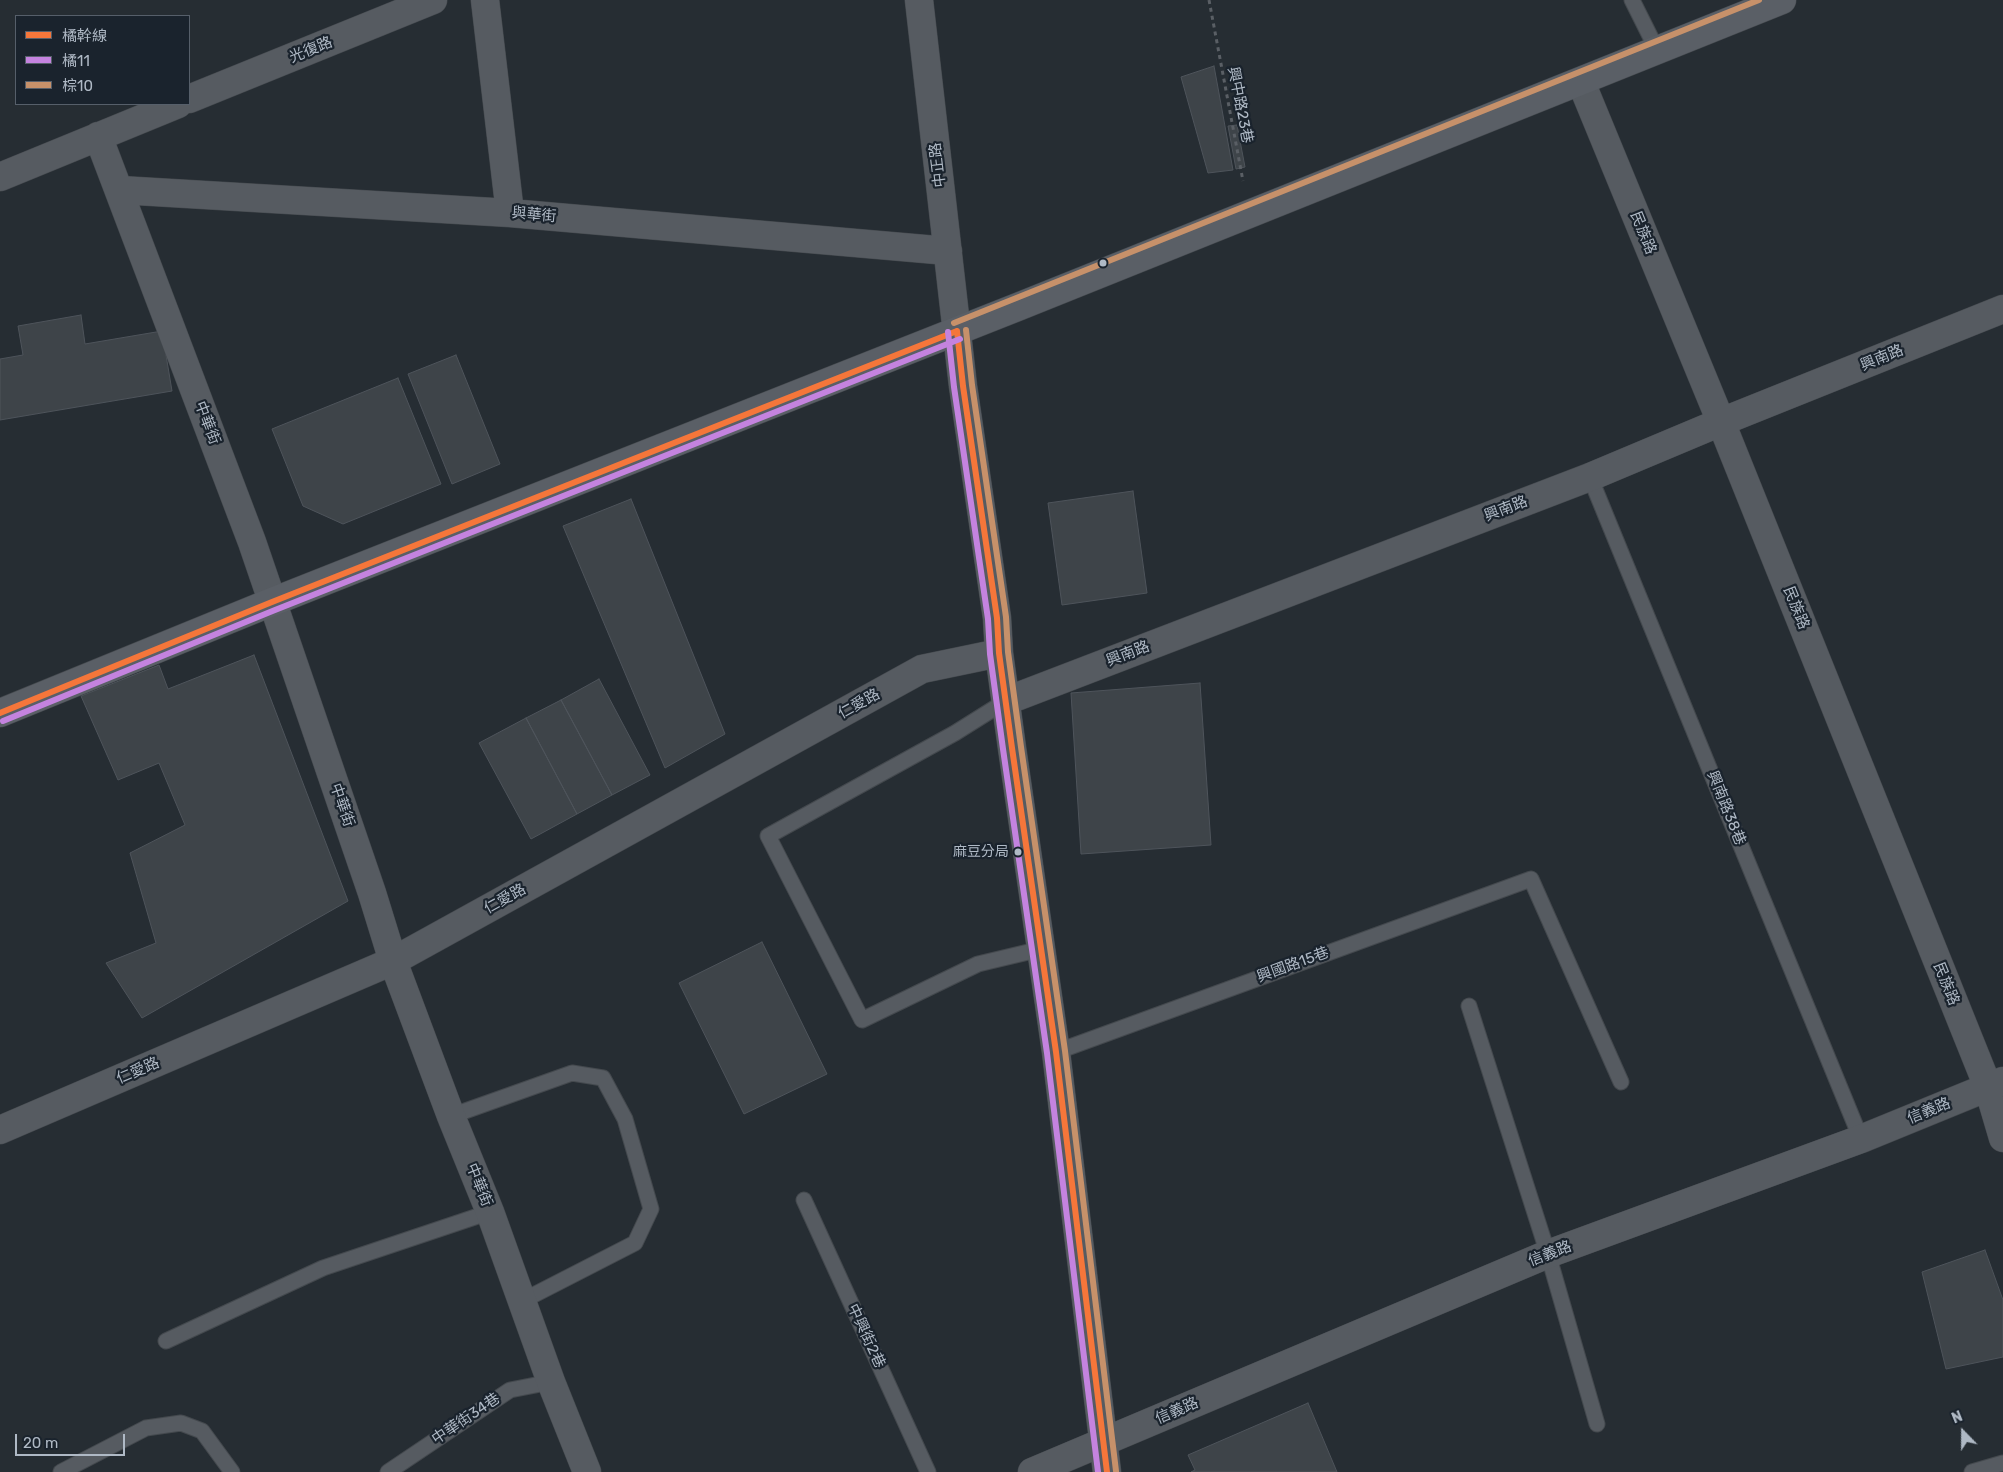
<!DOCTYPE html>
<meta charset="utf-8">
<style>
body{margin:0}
#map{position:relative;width:2003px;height:1472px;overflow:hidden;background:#262d33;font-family:Rubik,"Noto Sans TC",sans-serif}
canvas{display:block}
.legend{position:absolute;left:15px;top:15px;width:175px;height:90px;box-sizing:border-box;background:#1a232d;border:1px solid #565f6a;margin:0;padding:6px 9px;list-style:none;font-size:15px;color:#afb9c5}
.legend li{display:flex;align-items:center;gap:10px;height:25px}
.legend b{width:25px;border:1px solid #565f6a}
.north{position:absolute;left:1938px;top:1407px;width:50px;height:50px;-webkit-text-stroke:4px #1a232d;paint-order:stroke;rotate:338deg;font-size:14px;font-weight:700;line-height:20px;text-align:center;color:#afb9c5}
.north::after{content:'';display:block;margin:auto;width:18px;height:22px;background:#afb9c5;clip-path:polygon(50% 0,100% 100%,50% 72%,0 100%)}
.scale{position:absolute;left:15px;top:1434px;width:110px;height:22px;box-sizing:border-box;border:2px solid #afb9c5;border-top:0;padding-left:6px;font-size:15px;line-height:18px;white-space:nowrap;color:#afb9c5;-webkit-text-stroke:4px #1a232d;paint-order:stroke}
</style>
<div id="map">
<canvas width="2003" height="1472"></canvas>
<ul class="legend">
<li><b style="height:6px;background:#f5763a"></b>橘幹線</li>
<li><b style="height:6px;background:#c483df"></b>橘11</li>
<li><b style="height:6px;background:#c7916a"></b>棕10</li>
</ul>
<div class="north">N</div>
<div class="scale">20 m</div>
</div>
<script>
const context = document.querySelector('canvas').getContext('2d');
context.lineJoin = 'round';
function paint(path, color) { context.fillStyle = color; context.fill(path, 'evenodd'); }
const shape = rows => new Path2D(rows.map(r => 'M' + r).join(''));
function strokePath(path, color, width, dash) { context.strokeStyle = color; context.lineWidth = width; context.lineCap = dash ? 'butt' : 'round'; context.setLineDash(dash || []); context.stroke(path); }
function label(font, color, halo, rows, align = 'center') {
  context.font = font + ' Rubik,"Noto Sans TC",sans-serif'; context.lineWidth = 4.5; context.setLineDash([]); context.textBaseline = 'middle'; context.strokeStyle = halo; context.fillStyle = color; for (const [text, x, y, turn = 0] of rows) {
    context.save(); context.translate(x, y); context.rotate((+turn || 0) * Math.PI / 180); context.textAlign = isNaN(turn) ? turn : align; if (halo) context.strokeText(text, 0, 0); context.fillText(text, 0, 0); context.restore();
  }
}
const building = shape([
 [1214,66,1233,170,1208,173,1181,77,1214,66],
 [1237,125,1245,167,1236,169,1228,126,1237,125],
 [81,315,85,344,162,331,172,391,0,420,0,359,23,355,18,326,81,315],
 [456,355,500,464,452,484,408,374,456,355],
 [398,378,441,484,343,524,303,506,272,429,398,378],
 [1133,491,1147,593,1062,605,1048,503,1133,491],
 [631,499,725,734,665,768,563,526,631,499],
 [254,655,348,901,142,1018,106,963,156,943,130,853,185,825,159,763,118,780,81,696,159,665,168,689,254,655],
 [599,679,650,775,612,795,561,700,599,679],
 [1200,683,1211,845,1081,854,1071,693,1200,683],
 [561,700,612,795,577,814,526,718,561,700],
 [526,718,577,814,531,839,479,743,526,718],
 [762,942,827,1074,744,1114,679,983,762,942],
 [1985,1250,2003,1300,2003,1357,1946,1369,1922,1272,1985,1250],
 [1308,1403,1337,1472,1191,1472,1195,1470,1188,1455,1308,1403]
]);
paint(building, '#3e4449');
strokePath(building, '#4e545b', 1);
const service = shape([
 [1632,0,1657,50],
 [1590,477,1861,1139],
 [1006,701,955,733,768,836,862,1020,978,964,1041,949],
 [1469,1006,1548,1254,1597,1424],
 [1056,1052,1531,879,1621,1082],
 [451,1116,572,1073,603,1078,625,1119,651,1209,635,1243,522,1301],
 [804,1200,928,1472],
 [166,1341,323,1268,490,1212],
 [61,1472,146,1428,181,1423,202,1431,232,1472],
 [388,1472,510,1390,551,1382],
 [1972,1472,2003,1463]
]);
const minor = shape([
 [485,0,510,213],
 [919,0,963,386,997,618,999,653,1012,748,1056,1052,1107,1472],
 [1581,82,1721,422,1988,1087,2003,1138],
 [189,99,433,0],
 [98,136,252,542,372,893,393,961,451,1116,490,1212,551,1382,587,1472],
 [0,177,178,104],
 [120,190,510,213,948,251],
 [1006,701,1590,477,1721,422,2003,309],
 [0,1130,393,961,922,669,999,653],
 [1032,1472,1548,1254,1861,1139,2003,1081]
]);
const secondary = shape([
 [0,713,272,602,1020,306,1782,0]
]);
strokePath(service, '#44494e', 17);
strokePath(minor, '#44494e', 29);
strokePath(secondary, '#44494e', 29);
strokePath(shape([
 [1209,0,1243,181]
]), '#5a5f65', 3, [4, 4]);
strokePath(service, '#565b61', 15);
strokePath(minor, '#565b61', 28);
strokePath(secondary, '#5a5f66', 28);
strokePath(shape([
 [957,331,963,386,997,618,999,653,1012,748,1056,1052,1107,1472],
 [0,713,272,602,957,331]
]), '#f5763a', 6);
strokePath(shape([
 [948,332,954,387,988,619,990,654,1003,749,1047,1053,1098,1472],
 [3,721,275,610,960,339]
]), '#c483df', 6);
strokePath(shape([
 [954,323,1759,0],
 [966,330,972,385,1006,617,1008,652,1021,747,1065,1051,1116,1471]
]), '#c7916a', 6);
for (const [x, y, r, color] of [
 [1103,263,4.5,"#afb9c5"],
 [1018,852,4.5,"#afb9c5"]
]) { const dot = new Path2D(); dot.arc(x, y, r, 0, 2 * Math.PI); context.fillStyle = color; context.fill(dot); strokePath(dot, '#1a232d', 2); }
label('14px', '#afb9c5', '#1a232d', [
 ["麻豆分局",1009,852]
], 'right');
label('15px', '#afb9c5', '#1a232d', [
 ["光復路",311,50,-22],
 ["興中路23巷",1240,105,79],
 ["中正路",938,165,-97],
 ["與華街",534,215,5],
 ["民族路",1643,233,68],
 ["興南路",1882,358,-22],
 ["中華街",207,423,69],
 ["興南路",1506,509,-21],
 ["民族路",1796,608,68],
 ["興南路",1128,654,-21],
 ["仁愛路",859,704,-29],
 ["中華街",342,805,71],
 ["興南路38巷",1726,808,68],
 ["仁愛路",505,899,-29],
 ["興國路15巷",1293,965,-20],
 ["民族路",1946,984,68],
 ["仁愛路",138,1071,-23],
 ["信義路",1929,1111,-22],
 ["中華街",479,1185,68],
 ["信義路",1550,1254,-21],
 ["中興街2巷",866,1336,65],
 ["信義路",1177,1411,-23],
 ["中華街34巷",466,1419,-34]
]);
</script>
